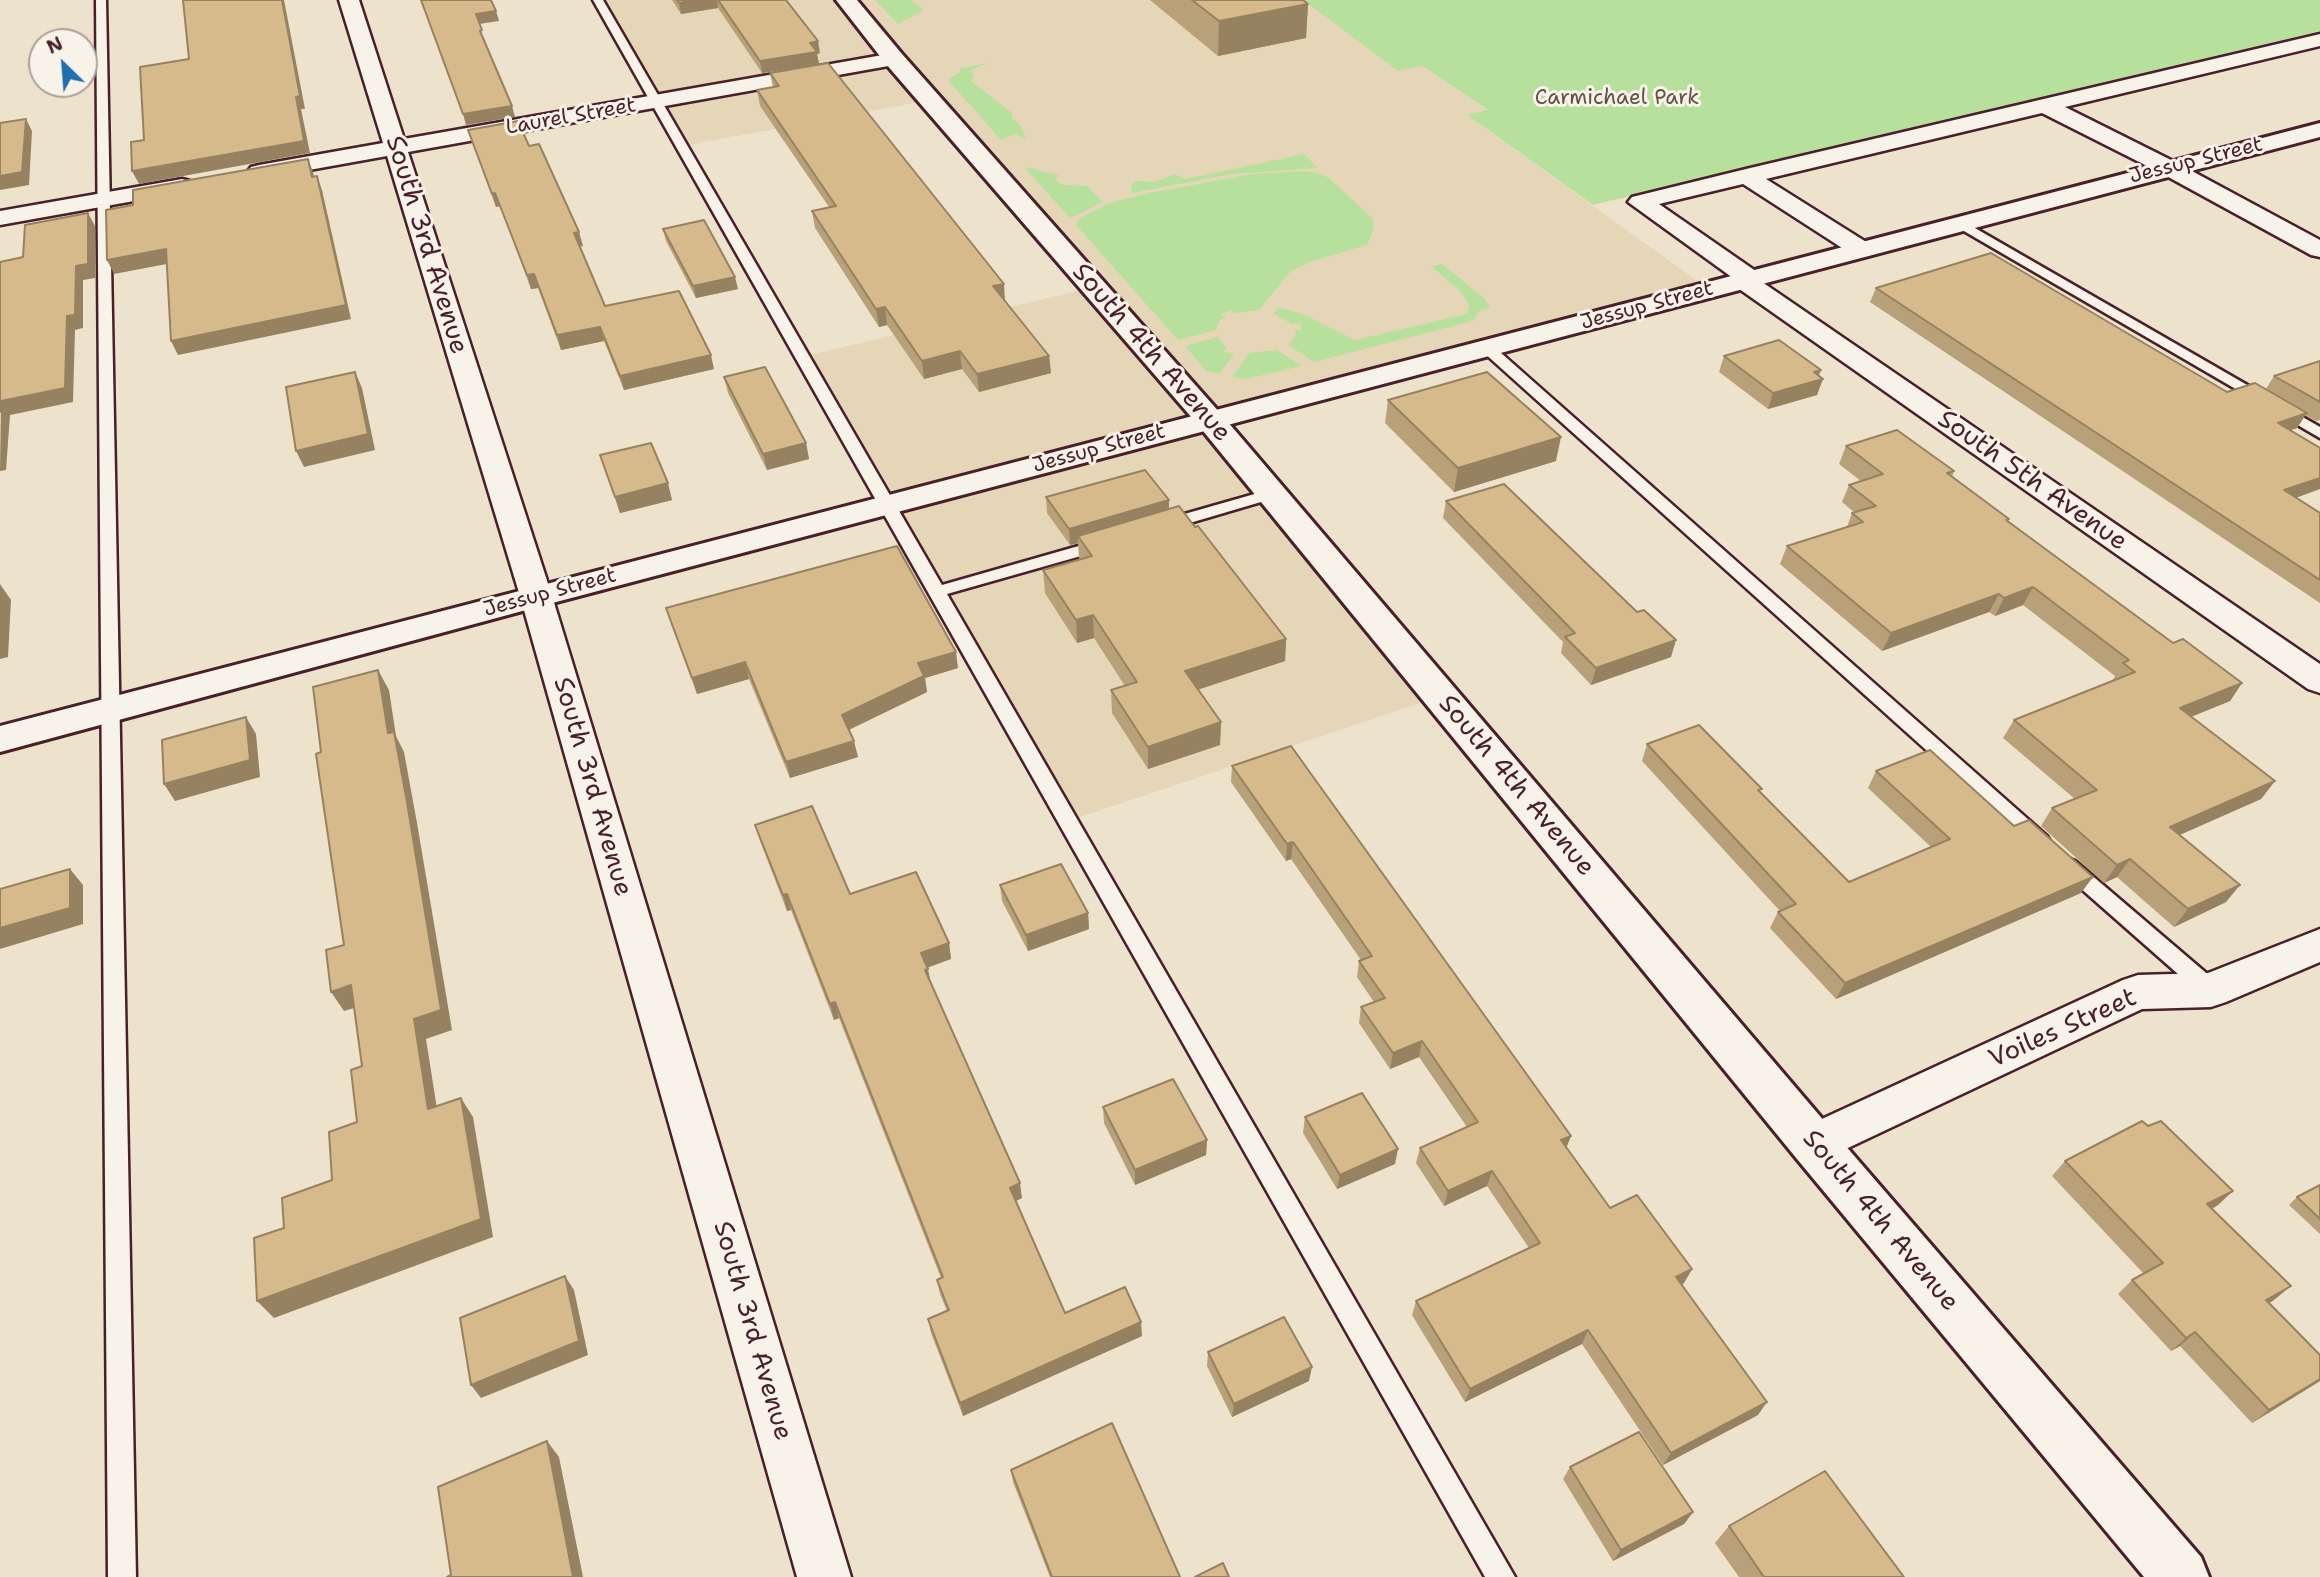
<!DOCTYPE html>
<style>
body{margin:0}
#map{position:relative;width:2320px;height:1577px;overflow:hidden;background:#ede2cc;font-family:"Shantell Sans",sans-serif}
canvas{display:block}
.north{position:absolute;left:28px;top:28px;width:70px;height:70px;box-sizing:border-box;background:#f7f3e8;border:2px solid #b29e9c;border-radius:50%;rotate:335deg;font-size:19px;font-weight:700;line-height:28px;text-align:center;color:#4a1f2b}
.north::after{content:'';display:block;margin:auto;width:24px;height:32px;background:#1f6fb2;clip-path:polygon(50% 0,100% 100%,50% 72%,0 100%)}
</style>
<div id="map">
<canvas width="2320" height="1577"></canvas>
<div class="north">N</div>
</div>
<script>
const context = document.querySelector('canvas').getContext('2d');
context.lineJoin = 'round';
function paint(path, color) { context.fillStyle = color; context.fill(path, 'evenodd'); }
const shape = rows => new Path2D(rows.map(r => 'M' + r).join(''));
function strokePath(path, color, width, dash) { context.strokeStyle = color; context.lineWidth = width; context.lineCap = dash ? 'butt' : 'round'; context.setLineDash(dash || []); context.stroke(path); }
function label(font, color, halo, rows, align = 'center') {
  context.font = font + ' "Shantell Sans",sans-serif'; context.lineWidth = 6; context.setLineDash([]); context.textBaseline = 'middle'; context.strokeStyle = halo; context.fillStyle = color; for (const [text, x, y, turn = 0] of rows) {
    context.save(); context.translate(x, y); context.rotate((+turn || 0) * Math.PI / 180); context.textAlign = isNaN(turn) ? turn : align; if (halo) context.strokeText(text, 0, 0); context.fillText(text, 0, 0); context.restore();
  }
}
paint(shape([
 [598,0,1303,0,1398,71,1423,66,1489,111,1468,116,1710,290,1211,420,1441,696,1068,821,802,357,1094,287,930,100,683,146]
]), '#e6d6b8');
paint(shape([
 [875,0,911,0,924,10,898,24],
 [1303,0,2320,0,2320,31,1593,205,1467,115,1488,110,1423,66,1398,71],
 [988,63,971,70,974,77,971,81,1012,113,1012,118,1021,126,1026,139,1015,134,1001,140,948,80,960,72,960,68],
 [1304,154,1318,168,1232,174,1132,193,1131,185,1136,181,1155,182,1174,174,1185,179],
 [1024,167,1059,175,1055,179,1063,185,1087,186,1103,202,1070,218],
 [1305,171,1321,174,1329,178,1373,219,1374,228,1367,245,1310,262,1290,272,1259,310,1235,313,1231,310,1221,314,1226,317,1220,320,1216,330,1178,340,1076,225,1080,218,1112,202,1149,193,1253,174],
 [1442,264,1484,298,1491,308,1480,310,1473,321,1314,362,1288,345,1295,337,1296,330,1302,330,1300,323,1292,324,1274,314,1278,307,1305,315,1355,340,1467,314,1469,305,1461,292,1431,266],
 [1217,337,1227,348,1223,352,1234,354,1219,374,1206,371,1185,346],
 [1277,350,1302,366,1246,379,1232,377,1249,353]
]), '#b8e09d');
const service = shape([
 [96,0,106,0,136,1577,108,1577,96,0],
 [593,0,603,0,942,585,1103,539,1111,544,1109,548,947,594,1515,1577,1485,1577,593,0],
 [1961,220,2320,427,2320,438,1957,227,1955,224,1961,220],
 [1487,344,1492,345,2047,836,2050,841,2047,846,2040,848,2033,846,1482,351,1482,345,1487,344],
 [1272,489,1280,494,1278,497,1166,530,1158,525,1160,521,1272,489],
 [2068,858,2075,861,2219,984,2222,990,2219,996,2211,999,2203,996,2061,871,2058,866,2061,861,2068,858]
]);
const minor = shape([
 [339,0,359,0,404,139,894,53,901,55,904,59,901,63,894,65,408,152,552,596,851,1577,797,1577,520,596,387,156,259,179,251,177,247,172,251,167,259,165,383,143,339,0],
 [2320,34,2320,46,2065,107,2177,163,2320,240,2320,257,2311,255,2161,173,2042,113,1766,179,1871,245,1874,250,1871,255,1862,257,1853,255,1743,184,1659,204,1760,274,1764,279,1762,282,2320,664,2320,693,2308,689,1735,286,1731,281,1733,278,1628,202,1632,197,1746,169,2320,34],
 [182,179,190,181,194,186,190,191,0,225,0,211,182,179],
 [2320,929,2320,962,2226,1002,2211,1007,2142,1009,1814,1164,1798,1158,1792,1144,1798,1130,2123,980,2138,975,2208,973,2320,929]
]);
const tertiary = shape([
 [2320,123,2320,137,541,606,0,752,0,726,2320,123]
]);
const secondary = shape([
 [836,0,857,0,902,54,1221,414,1831,1129,2201,1557,2209,1577,2144,1577,1797,1159,1199,426,886,64,836,0]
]);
strokePath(service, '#4a1f2b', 5);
strokePath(minor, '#4a1f2b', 5);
strokePath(tertiary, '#4a1f2b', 6);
strokePath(secondary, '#4a1f2b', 6);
paint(service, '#f7f3e8');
paint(minor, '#f7f3e8');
paint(tertiary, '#f7f3e8');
paint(secondary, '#f7f3e8');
paint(shape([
 [672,0,786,0,820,53,817,54,819,64,762,73,718,8,681,14],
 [1150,0,1303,0,1308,4,1306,38,1218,56],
 [770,73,1005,301,1049,356,1051,373,979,392,962,369,924,379,887,325,879,327,815,228,812,211,829,207,760,106,757,90,773,87],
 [473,143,529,146,583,246,579,247,605,306,714,369,624,390,604,341,561,350,538,288,531,289,500,206,496,207],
 [663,229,738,289,696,298,666,241],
 [1876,288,2227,392,2266,389,2274,376,2320,361,2320,420,2316,421,2305,415,2297,428,2290,430,2296,498,2320,513,2320,603,1870,302],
 [1724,356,1819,376,1817,395,1768,409,1719,372],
 [724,377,806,443,809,459,767,470,728,393],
 [1388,400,1556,461,1454,492,1385,423],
 [1846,446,1954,471,1952,477,2008,521,2173,643,2242,683,2230,701,2191,717,2275,781,2261,799,2179,835,2226,902,2174,927,2117,877,2104,883,2041,826,2052,808,2075,799,2003,738,2014,720,2112,681,2115,676,2023,605,1995,616,1989,612,1882,651,1780,564,1787,546,1847,527,1852,513,1854,512,1842,502,1849,485,1861,481,1839,464],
 [600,455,672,500,620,513],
 [1046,497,1169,509,1195,527,1286,639,1285,661,1198,689,1221,722,1220,745,1148,769,1112,713,1111,690,1125,686,1094,638,1077,643,1045,593,1043,570,1080,560,1079,558,1078,543,1070,545,1047,513],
 [1446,501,1671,657,1591,685,1561,653,1563,642,1443,518],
 [666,608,958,668,925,678,927,692,849,730,858,757,790,778,749,679,697,694,671,624],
 [1647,744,1760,793,1849,882,1931,847,1868,788,1876,771,2081,893,1836,999,1770,928,1778,912,1780,911,1642,761],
 [1232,766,1571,1136,1566,1148,1610,1208,1692,1269,1684,1283,1682,1285,1758,1415,1663,1465,1582,1344,1465,1402,1412,1315,1416,1301,1529,1248,1487,1186,1444,1206,1416,1163,1420,1148,1467,1127,1419,1057,1390,1069,1359,1023,1361,1007,1374,1002,1357,977,1359,961,1361,960,1291,859,1286,861,1231,782],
 [755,825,850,894,949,943,951,959,927,967,931,983,1022,1198,1015,1201,1065,1313,1142,1336,963,1416,931,1333,928,1319,947,1311,940,1294,937,1280,941,1278,839,1018,834,1020,791,910,787,911,760,841],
 [1000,885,1088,913,1089,929,1028,951,1002,901],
 [1103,1107,1207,1140,1206,1155,1135,1185,1104,1123],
 [1305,1117,1395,1164,1337,1189,1303,1133],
 [2065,1161,2218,1205,2212,1209,2274,1300,2269,1303,2320,1381,2252,1423,2180,1346,2171,1351,2118,1294,2132,1280,2144,1274,2052,1176],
 [2320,1185,2320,1234,2289,1205,2297,1197],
 [1208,1352,1309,1381,1232,1417,1207,1366],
 [1570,1467,1693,1512,1684,1524,1613,1561,1563,1479],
 [1011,1470,1180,1577,1050,1577,1013,1482],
 [1729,1526,1904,1577,1739,1577,1715,1543]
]), '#b8a078');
paint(shape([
 [282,0,284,0,305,109,301,109,310,153,139,184,132,171,296,97],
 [695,0,717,0,718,8,681,14,679,3],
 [1308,4,1306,38,1218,56,1219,21],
 [496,11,499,21,479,24,476,14],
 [818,41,820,53,817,54,819,64,762,73,760,61,810,43],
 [512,106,515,117,466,125,463,114],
 [26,119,32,131,29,185,0,190,0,176],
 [308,159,313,172,317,191,312,177],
 [317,176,322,190,351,319,178,355,171,341],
 [495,193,500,206,496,207,492,194],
 [88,213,95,226,95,278,83,280,83,328,75,330,73,402,10,415,6,470,0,471,1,401,67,316,76,266],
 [579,232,583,246,578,247,574,233],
 [166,249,172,263,114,274,107,260],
 [534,274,538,288,531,289,527,275],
 [735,277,738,289,696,298,693,286],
 [1004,284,1005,301,993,286],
 [885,307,887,325,879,327,876,309],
 [600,327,604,341,561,350,557,335],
 [960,351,962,369,924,379,922,361],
 [711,355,714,369,624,390,620,376],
 [1049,356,1051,373,979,392,977,374],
 [1821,370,1817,380,1823,379,1817,395,1768,409,1773,393,1814,372],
 [355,372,362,388,375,450,304,467,296,451],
 [2307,413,2297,428,2268,438,2278,423],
 [1561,437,1556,461,1454,492,1458,468],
 [806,443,809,459,767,470,763,454],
 [2320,478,2320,489,2274,506,2284,490],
 [668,483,672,500,620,513,615,497],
 [1169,500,1169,516,1078,536,1078,543,1070,545,1069,529],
 [0,584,11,600,8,657,0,659],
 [2033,587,2023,605,1995,616,2004,598],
 [1999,594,1989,612,1882,651,1891,633],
 [1093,615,1094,638,1077,643,1076,620],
 [1286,639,1285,661,1185,694,1185,671],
 [1676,640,1671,657,1591,685,1596,668],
 [956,652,958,668,925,678,927,692,846,731,842,715,918,663],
 [745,662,749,679,697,694,692,678],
 [378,670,389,690,396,736,404,752,417,823,452,1030,426,1039,440,1128,428,1109,414,1019,388,733],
 [2242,683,2230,701,2168,726,2180,708],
 [246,717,256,734,260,777,175,801,164,784],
 [1221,722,1220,745,1148,769,1148,747],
 [854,741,858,757,790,778,786,762],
 [2275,781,2261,799,2157,845,2170,827],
 [1293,842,1291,859,1286,861,1287,844],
 [2130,859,2117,877,2104,883,2117,865],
 [70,869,83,885,83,924,0,949,0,928],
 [2093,877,2081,893,1836,999,1845,983],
 [2240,885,2226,902,2174,927,2188,909],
 [787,894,791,910,787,911,783,895],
 [1088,913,1089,929,1028,951,1026,935],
 [949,943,951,959,924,969,921,953],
 [928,969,931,985,925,970],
 [351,985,364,1005,344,1011,331,992],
 [835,1002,839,1018,834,1020,830,1004],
 [1422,1041,1419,1057,1390,1069,1393,1053],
 [461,1098,473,1117,493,1237,274,1318,257,1301],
 [1571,1136,1565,1151,1561,1140],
 [1207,1140,1206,1155,1135,1185,1135,1170],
 [1398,1149,1395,1164,1337,1189,1340,1175],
 [1492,1171,1487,1186,1444,1206,1448,1191],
 [1020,1183,1022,1198,1012,1203,1010,1188],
 [2233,1191,2218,1205,2192,1219,2207,1204],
 [1692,1269,1684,1283,1669,1291,1676,1277],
 [565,1276,574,1290,588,1355,481,1398,471,1385],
 [2291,1286,2274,1300,2250,1314,2266,1300],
 [1141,1322,1142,1336,963,1416,960,1403],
 [1588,1330,1582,1344,1465,1402,1470,1389],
 [2195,1332,2180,1346,2171,1351,2186,1338],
 [1312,1367,1309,1381,1232,1417,1234,1404],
 [2320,1379,2320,1381,2252,1423,2269,1410],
 [1767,1402,1758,1415,1663,1465,1671,1453],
 [547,1441,559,1457,583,1577,573,1577],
 [1693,1512,1684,1524,1613,1561,1621,1550]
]), '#968261');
const building = shape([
 [183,0,282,0,300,96,296,97,304,141,132,171,131,142,144,140,140,67,189,59,183,0],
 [421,0,491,0,496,11,476,14,482,30,480,31,512,106,463,114,421,0],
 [677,0,695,0,679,3,677,0],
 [718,0,786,0,818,41,810,43,817,52,760,61,718,0],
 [1192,0,1303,0,1308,4,1219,21,1192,0],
 [828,63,1004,284,993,286,1049,356,977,374,960,351,922,361,885,307,876,309,812,211,836,206,757,90,779,86,770,73,828,63],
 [26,119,22,172,0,176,0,123,26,119],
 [518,121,529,146,539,144,579,232,574,233,605,306,679,291,711,355,620,376,600,327,557,335,534,274,527,275,495,193,492,194,468,130,518,121],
 [308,159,312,177,317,176,346,305,171,341,166,249,107,260,106,210,133,205,133,190,308,159],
 [88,213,88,264,76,266,75,315,67,316,65,388,1,401,0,412,0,262,23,257,25,225,88,213],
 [704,220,735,277,693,286,663,229,704,220],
 [1991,253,2227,392,2255,383,2307,413,2278,423,2320,448,2320,478,2284,490,2320,513,2320,580,1876,288,1991,253],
 [1779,340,1821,370,1814,372,1823,379,1773,393,1724,356,1779,340],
 [2320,361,2320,402,2274,376,2320,361],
 [765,367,806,443,763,454,724,377,765,367],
 [355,372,368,434,296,451,286,387,355,372],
 [1487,372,1561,437,1458,468,1388,400,1487,372],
 [1897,430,1954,471,1947,473,2009,519,2006,520,2173,643,2183,639,2242,683,2180,708,2275,781,2170,827,2240,885,2188,909,2130,859,2117,865,2052,808,2097,790,2014,720,2135,672,2123,663,2129,660,2033,587,2004,598,1999,594,1891,633,1787,546,1863,522,1852,513,1876,506,1849,485,1883,474,1846,446,1897,430],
 [651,443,668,483,615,497,600,455,651,443],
 [1145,470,1169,500,1069,529,1046,497,1145,470],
 [1504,484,1637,612,1644,610,1676,640,1596,668,1565,637,1575,633,1446,501,1504,484],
 [1179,506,1195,527,1198,526,1286,639,1185,671,1221,722,1148,747,1111,690,1137,682,1093,615,1076,620,1043,570,1092,556,1078,536,1179,506],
 [897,546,956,652,918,663,924,676,842,715,854,741,786,762,745,662,692,678,666,608,897,546],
 [378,670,388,733,394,732,407,802,441,1010,414,1019,428,1109,461,1098,481,1219,257,1301,254,1238,284,1228,282,1198,332,1180,329,1132,357,1122,351,1070,362,1066,351,985,331,992,326,950,344,945,316,754,321,752,313,687,378,670],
 [246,717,250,760,164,784,162,740,246,717],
 [1699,725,1762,789,1758,790,1849,882,1950,839,1876,771,1930,750,2014,826,2029,820,2093,877,1845,983,1778,912,1796,904,1647,744,1699,725],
 [1291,746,1571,1136,1561,1140,1610,1208,1637,1195,1692,1269,1676,1277,1767,1402,1671,1453,1588,1330,1470,1389,1416,1301,1540,1243,1492,1171,1448,1191,1420,1148,1478,1122,1422,1041,1393,1053,1361,1007,1385,998,1359,961,1372,956,1293,842,1287,844,1232,766,1291,746],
 [812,806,850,894,916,872,949,943,921,953,928,969,925,970,1020,1183,1010,1188,1065,1313,1125,1287,1141,1322,960,1403,928,1319,949,1310,937,1280,943,1277,835,1002,830,1004,787,894,783,895,755,825,812,806],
 [1061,864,1088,913,1026,935,1000,885,1061,864],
 [70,869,70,908,0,928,0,889,70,869],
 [1173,1079,1207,1140,1135,1170,1103,1107,1173,1079],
 [1362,1093,1398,1149,1340,1175,1305,1117,1362,1093],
 [2142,1121,2148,1126,2161,1121,2233,1191,2207,1204,2291,1286,2266,1300,2320,1355,2320,1379,2269,1410,2195,1332,2186,1338,2132,1280,2163,1263,2065,1161,2142,1121],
 [2320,1185,2320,1219,2297,1197,2320,1185],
 [565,1276,579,1341,471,1385,460,1318,565,1276],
 [1284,1317,1312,1367,1234,1404,1208,1352,1284,1317],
 [1112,1423,1180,1577,1052,1577,1011,1470,1112,1423],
 [1639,1432,1693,1512,1621,1550,1570,1467,1639,1432],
 [547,1441,573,1577,447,1577,451,1575,438,1487,547,1441],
 [1825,1471,1904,1577,1764,1577,1729,1526,1825,1471],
 [1223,1563,1229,1577,1195,1577,1223,1563]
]);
paint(building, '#d6ba8b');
strokePath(building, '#968261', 2);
label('21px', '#664f48', '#f7f3e8', [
 ["Carmichael Park",1617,99]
]);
label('21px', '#4a1f2b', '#f7f3e8', [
 ["Laurel Street",571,117,-10],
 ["Jessup Street",2196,161,-14],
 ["Jessup Street",1647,306,-15],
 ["Jessup Street",1099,449,-15],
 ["Jessup Street",550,593,-15]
]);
label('26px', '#4a1f2b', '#f7f3e8', [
 ["South 3rd Avenue",426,245,73],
 ["South 4th Avenue",1151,353,49],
 ["South 5th Avenue",2032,481,35],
 ["South 4th Avenue",1516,786,50],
 ["South 3rd Avenue",592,787,74],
 ["Voiles Street",2063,1029,-24],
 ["South 4th Avenue",1880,1221,50],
 ["South 3rd Avenue",752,1331,74]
]);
</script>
